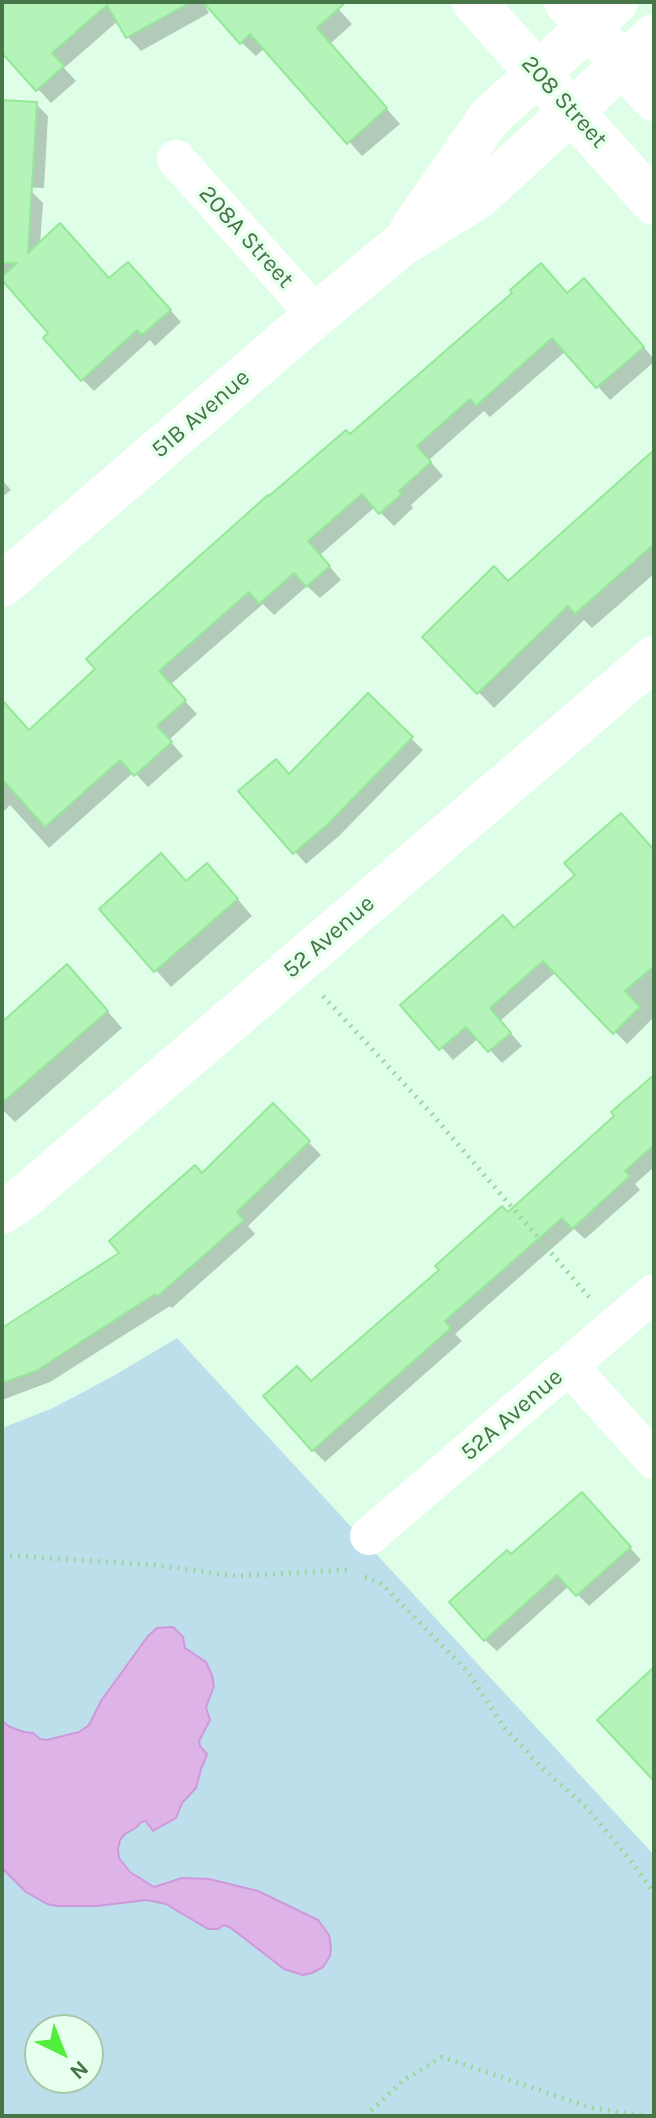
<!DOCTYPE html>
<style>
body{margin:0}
#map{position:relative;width:656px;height:2118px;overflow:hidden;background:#dffee8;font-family:Karla,sans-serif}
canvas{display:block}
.frame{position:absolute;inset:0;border:4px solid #467547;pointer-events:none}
.north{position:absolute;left:24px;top:2014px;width:80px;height:80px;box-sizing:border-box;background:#e7ffed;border:2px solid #a7c8ab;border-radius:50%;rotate:137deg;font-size:22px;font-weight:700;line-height:32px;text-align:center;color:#467547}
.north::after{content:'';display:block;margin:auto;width:28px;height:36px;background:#51ef3c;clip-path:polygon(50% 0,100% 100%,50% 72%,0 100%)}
</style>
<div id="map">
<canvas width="656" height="2118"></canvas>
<div class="frame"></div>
<div class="north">N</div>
</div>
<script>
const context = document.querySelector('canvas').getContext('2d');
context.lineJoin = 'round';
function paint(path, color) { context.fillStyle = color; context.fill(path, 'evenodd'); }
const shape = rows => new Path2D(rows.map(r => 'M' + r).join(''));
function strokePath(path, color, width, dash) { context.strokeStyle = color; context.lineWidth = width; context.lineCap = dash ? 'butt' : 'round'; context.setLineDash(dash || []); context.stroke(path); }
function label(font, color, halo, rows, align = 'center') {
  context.font = font + ' Karla,sans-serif'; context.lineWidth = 7; context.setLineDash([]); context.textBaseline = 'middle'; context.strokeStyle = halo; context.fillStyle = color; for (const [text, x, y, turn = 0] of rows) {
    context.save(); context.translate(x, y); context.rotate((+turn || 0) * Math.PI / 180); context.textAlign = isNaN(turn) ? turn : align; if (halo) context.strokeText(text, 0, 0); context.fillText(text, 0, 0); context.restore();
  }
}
paint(shape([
 [177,1338,654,1855,654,2116,2,2116,2,1428,53,1408,115,1375],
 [40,2030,88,2030,88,2078,40,2078]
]), '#bddfeb');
const water = shape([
 [173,1627,183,1637,185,1648,206,1662,212,1675,214,1686,206,1707,210,1720,199,1741,200,1746,207,1754,205,1760,201,1769,196,1788,182,1803,176,1818,153,1831,146,1821,141,1822,137,1827,125,1834,120,1840,118,1849,119,1858,130,1872,154,1887,182,1878,209,1879,258,1891,318,1920,329,1935,331,1947,330,1956,323,1967,312,1973,303,1975,284,1969,231,1928,224,1925,218,1929,208,1929,166,1904,147,1900,97,1906,57,1906,47,1904,26,1892,2,1868,2,1721,10,1727,24,1732,33,1733,40,1739,47,1740,79,1732,89,1725,101,1701,148,1636,157,1628,173,1627]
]);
paint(water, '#deb3e8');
strokePath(water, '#ce99da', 2);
paint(shape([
 [12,2,203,2,209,13,141,51,128,37,118,21,64,68,76,81,51,103,2,50,2,11],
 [219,2,332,2,352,24,330,44,400,124,362,156,265,48,256,56,241,42],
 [2,102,36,104,48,116,44,188,2,186],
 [32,192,43,203,40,245,110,280,139,276,181,322,155,346,150,340,94,391,82,379,51,333,2,277,2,219],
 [597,294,654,359,654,362,610,400,566,351,490,417,484,411,429,460,443,476,411,505,413,508,394,526,375,507,320,555,341,580,320,598,307,586,274,615,263,604,170,685,197,714,169,740,183,756,148,787,134,772,49,848,10,805,2,813,2,723,30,732,350,437,568,295],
 [654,452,654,574,592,628,584,620,494,708,425,637,508,583],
 [2,480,11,490,2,497],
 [368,696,423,750,339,836,306,864,241,791,290,776],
 [654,851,654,1017,627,1044,556,972,500,1021,522,1046,502,1063,479,1038,453,1060,403,1005,515,930],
 [223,882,252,916,171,987,101,909,187,883],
 [83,983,122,1028,15,1122,2,1109,2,1024],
 [654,1078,654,1167,635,1184,640,1190,585,1239,574,1229,455,1334,462,1341,325,1462,313,1450,311,1384,508,1215,617,1116],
 [273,1106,321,1155,248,1226,255,1234,172,1308,170,1306,50,1382,2,1400,2,1330,122,1253],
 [593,1506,641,1560,589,1606,569,1586,497,1651,485,1640,511,1557]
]), '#0003');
const building = shape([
 [2,2,191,2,126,38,107,5,52,53,64,66,36,91,2,53,2,2],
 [203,2,346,2,317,28,387,108,347,144,250,34,240,44,203,2],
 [2,100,37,102,28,253,60,223,109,278,128,262,171,310,142,335,137,330,81,381,43,338,48,333,2,280,2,277,17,263,2,263,2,100],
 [541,263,567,293,584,278,644,347,596,388,552,338,476,406,470,399,417,446,431,462,399,491,402,494,379,514,362,494,308,541,330,566,306,587,294,573,259,604,249,592,159,671,186,700,157,726,172,742,134,776,120,760,45,827,2,779,2,700,29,730,95,669,86,659,130,618,268,495,269,496,346,430,350,434,512,293,510,290,541,263],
 [654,450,654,544,575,614,568,606,477,694,422,637,494,566,508,581,654,450],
 [368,693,413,737,328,824,293,854,238,791,276,759,289,774,368,693],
 [621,813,654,850,654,966,625,991,640,1007,613,1034,543,961,490,1008,511,1033,488,1052,466,1027,439,1050,400,1005,503,915,514,928,575,875,564,863,621,813],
 [161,853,186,881,207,863,238,899,154,972,99,909,161,853],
 [67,964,108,1011,2,1103,2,1022,67,964],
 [654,1075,654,1145,625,1171,630,1176,572,1229,562,1218,445,1321,451,1328,312,1451,263,1396,297,1366,311,1381,439,1270,435,1266,502,1206,508,1212,614,1116,611,1112,654,1075],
 [273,1103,310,1141,237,1212,244,1220,158,1296,155,1294,36,1371,2,1383,2,1328,119,1253,109,1241,195,1165,202,1173,273,1103],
 [582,1492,631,1547,576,1596,557,1575,484,1641,449,1602,507,1550,511,1554,582,1492],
 [654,1667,654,1781,597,1720,654,1667]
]);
paint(building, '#b5f4b9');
strokePath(building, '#95e899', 2);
strokePath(shape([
 [323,996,431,1113,589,1297],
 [2,1555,155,1565,236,1576,348,1570],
 [365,1577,382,1584,468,1672,503,1726,540,1766,587,1808,638,1870,654,1894],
 [365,2116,405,2079,442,2057,592,2108,643,2116]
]), '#99d99c', 5, [2, 6]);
strokePath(shape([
 [176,159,316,315],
 [569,1366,654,1460],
 [369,1536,654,1293]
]), '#fff', 38);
strokePath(shape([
 [412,229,489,118,616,2],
 [2,585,316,315,402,244,478,197,654,36],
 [2,1212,23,1198,654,658]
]), '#fff', 44);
strokePath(shape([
 [474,2,654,203],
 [566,2,654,99]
]), '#fff', 44);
label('24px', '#467547', '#e7ffed', [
 ["208 Street",564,102,48],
 ["208A Street",246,237,48],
 ["51B Avenue",201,414,-41],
 ["52 Avenue",329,937,-41],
 ["52A Avenue",512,1415,-41]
]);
</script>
